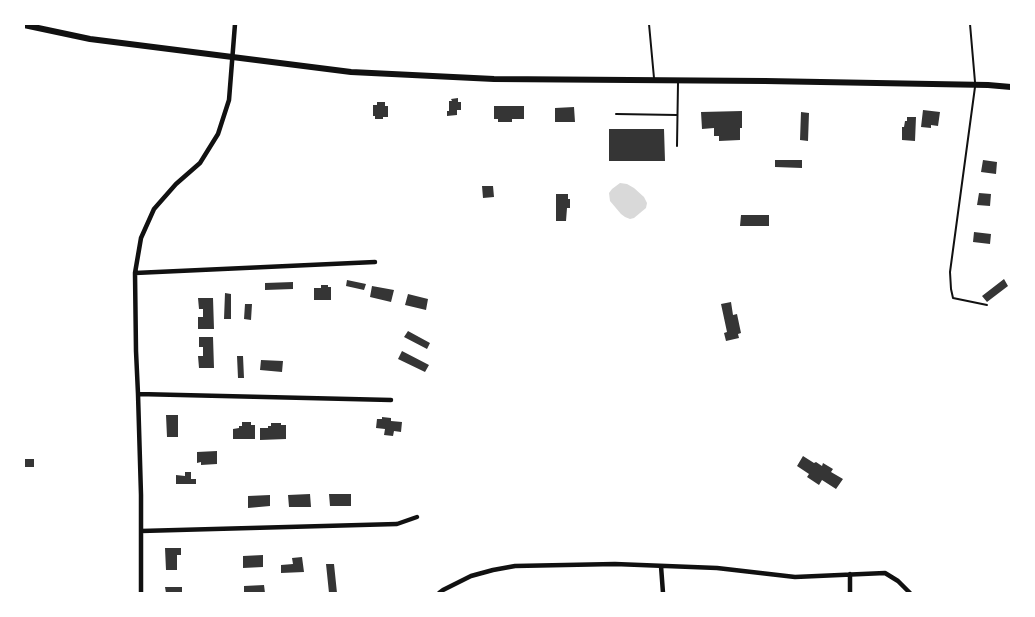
<!DOCTYPE html>
<style>
body{margin:0}
#map{position:relative;width:1035px;height:617px;overflow:hidden;background:#fff;font-family:Lato,sans-serif}
canvas{display:block}
.frame{position:absolute;inset:0;border:25px solid #fff;pointer-events:none}
</style>
<div id="map">
<canvas width="1035" height="617"></canvas>
<div class="frame"></div>
</div>
<script>
const context = document.querySelector('canvas').getContext('2d');
context.lineJoin = 'round';
function paint(path, color) { context.fillStyle = color; context.fill(path, 'evenodd'); }
const shape = rows => new Path2D(rows.map(r => 'M' + r).join(''));
function strokePath(path, color, width, dash) { context.strokeStyle = color; context.lineWidth = width; context.lineCap = dash ? 'butt' : 'round'; context.setLineDash(dash || []); context.stroke(path); }
paint(shape([
 [620,183,627,184,634,188,644,197,647,203,646,208,634,218,630,219,625,217,621,214,610,201,609,193,612,189]
]), '#d9d9d9');
paint(shape([
 [458,98,458,102,461,102,461,110,457,110,457,115,447,116,447,111,449,111,449,101,452,101,451,99],
 [377,102,385,102,385,106,388,106,388,117,383,117,383,119,375,119,375,116,373,116,373,105,377,105],
 [494,106,524,106,524,119,512,119,512,122,498,122,498,119,494,119],
 [574,107,575,122,555,122,555,108],
 [923,110,940,112,938,126,931,125,931,128,921,127],
 [742,111,742,128,740,128,740,140,719,141,719,136,714,136,714,128,702,129,701,112],
 [801,112,809,113,808,141,800,140],
 [907,117,916,117,915,141,902,140,902,127,904,127,905,121,907,121],
 [609,129,664,129,665,161,609,161],
 [775,160,802,160,802,168,775,167],
 [983,160,997,162,996,174,981,172],
 [482,186,493,186,494,197,483,198],
 [979,193,991,194,990,206,977,205],
 [556,194,568,194,568,199,570,199,570,208,567,208,566,221,556,221],
 [741,215,769,215,769,226,740,226],
 [974,232,991,234,990,244,973,242],
 [1004,279,1008,286,987,302,982,296],
 [347,280,366,284,364,290,346,286],
 [293,282,293,289,265,290,265,283],
 [321,285,328,285,328,287,331,287,331,300,314,300,314,288,321,288],
 [372,286,394,290,391,302,370,297],
 [225,293,231,294,231,319,224,319],
 [408,294,428,299,426,310,405,305],
 [198,298,213,298,214,329,198,329,198,317,203,317,203,309,199,309],
 [731,302,733,315,737,314,741,333,738,334,739,338,726,341,724,333,727,332,721,304],
 [245,304,252,304,251,320,244,319],
 [408,331,430,343,427,349,404,337],
 [199,337,213,337,214,368,199,368,198,356,203,356,203,347,199,347],
 [402,351,429,365,425,372,398,359],
 [237,356,243,356,244,378,238,378],
 [261,360,283,361,282,372,260,370],
 [166,415,178,415,178,437,167,437],
 [382,417,391,418,391,421,402,422,401,432,394,431,393,436,384,435,385,429,376,428,377,419,382,419],
 [242,422,251,422,251,425,255,425,255,439,233,439,233,429,239,428,239,426,242,426],
 [271,423,281,423,281,425,286,425,286,439,260,440,260,428,268,428,268,426,271,426],
 [217,451,217,464,201,465,201,462,197,463,197,452],
 [803,456,814,463,816,462,822,466,823,463,833,469,831,472,843,479,836,489,822,480,819,485,807,477,809,474,797,466],
 [24,459,34,459,34,467,24,467],
 [185,472,191,472,191,479,196,479,196,484,176,484,176,475,185,476],
 [310,494,311,507,289,507,288,495],
 [329,494,351,494,351,506,330,506],
 [270,495,270,506,248,508,248,496],
 [165,548,181,548,181,555,177,555,177,570,166,570],
 [263,555,263,567,243,568,243,556],
 [302,557,304,572,281,573,281,565,293,564,292,558],
 [326,564,334,564,337,593,329,593],
 [264,585,265,593,244,593,244,586],
 [165,587,182,587,182,593,166,593]
]), '#353535');
strokePath(shape([
 [649,24,654,78],
 [970,24,975,82],
 [975,87,950,272,951,289,953,298,987,305],
 [616,114,677,115],
 [677,146,678,83]
]), '#111', 2);
strokePath(shape([
 [135,273,375,262],
 [138,394,391,400],
 [141,531,397,524,417,517],
 [661,566,663,593],
 [850,574,850,593],
 [141,593,141,495,138,394,136,351,135,273,141,238,154,209,176,184,200,163,218,134,229,100,235,24],
 [439,593,443,590,471,576,493,570,515,566,615,564,717,568,795,577,885,573,898,581,910,593]
]), '#111', 4.5);
strokePath(shape([
 [24,25,90,39,351,72,494,79,765,81,988,85,1011,87]
]), '#111', 6);
</script>
